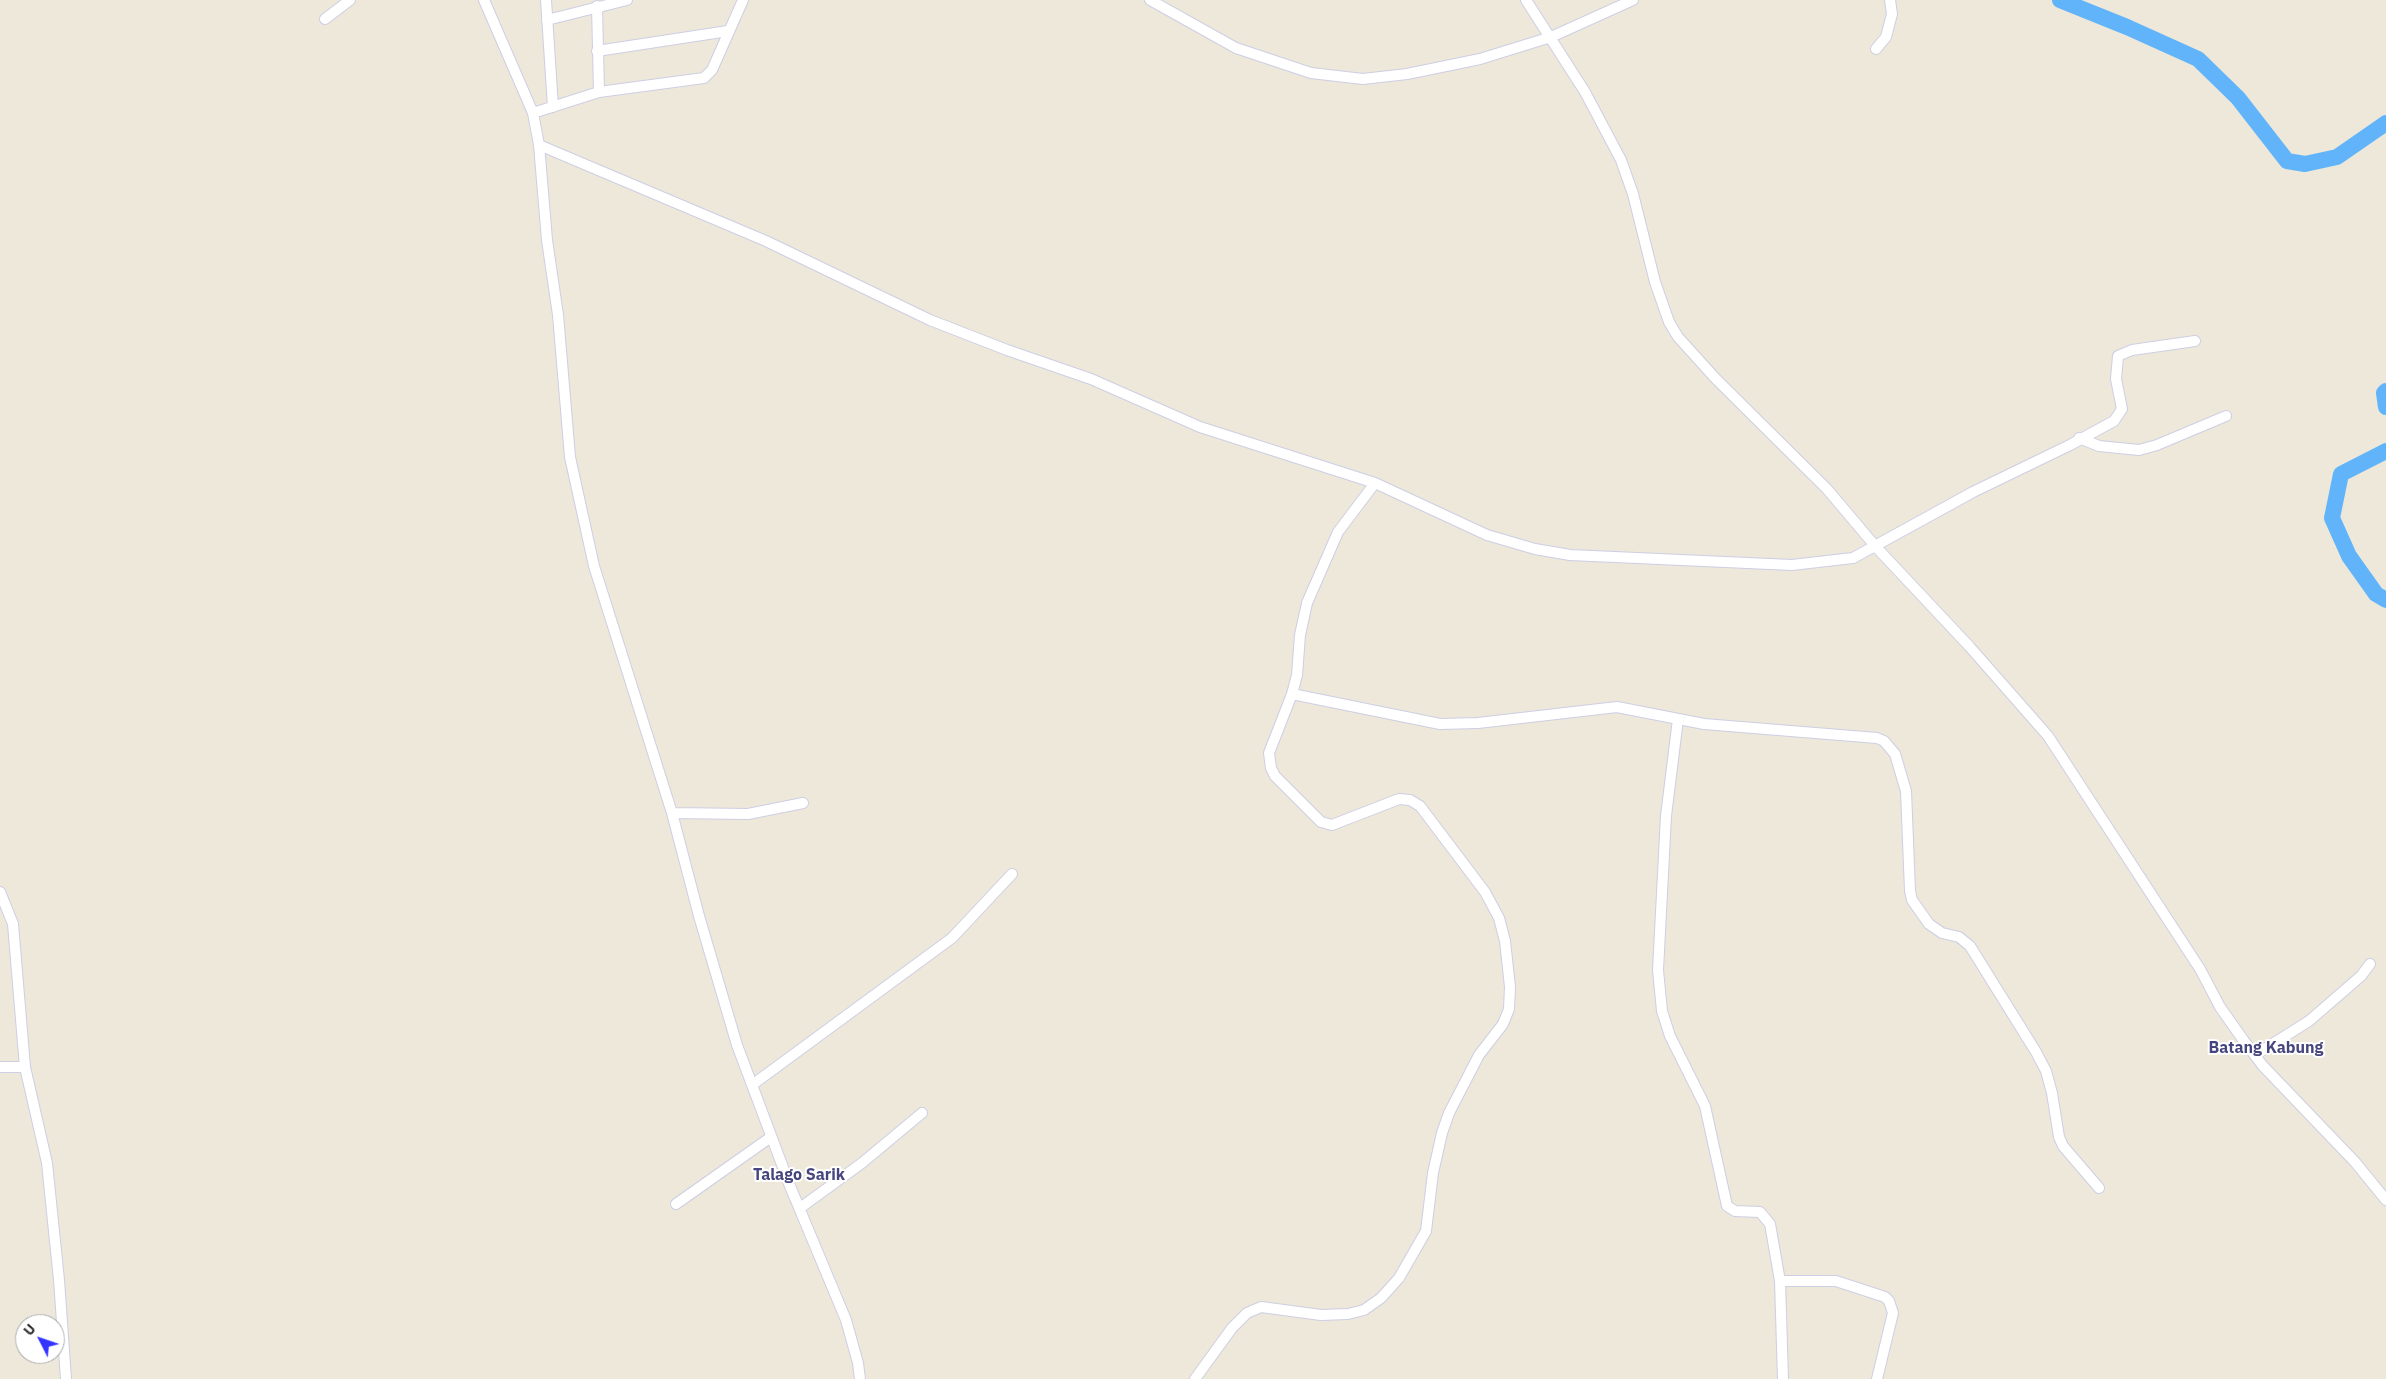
<!DOCTYPE html>
<style>
body{margin:0}
#map{position:relative;width:2386px;height:1379px;overflow:hidden;background:#ede8d9;font-family:"IBM Plex Sans",sans-serif}
canvas{display:block}
.north{position:absolute;left:15px;top:1314px;width:50px;height:50px;box-sizing:border-box;background:#fff;border:1px solid #a9a9a9;border-radius:50%;rotate:311deg;font-size:14px;font-weight:700;line-height:20px;text-align:center;color:#292929}
.north::after{content:'';display:block;margin:auto;width:18px;height:22px;background:#3434ff;clip-path:polygon(50% 0,100% 100%,50% 72%,0 100%)}
</style>
<div id="map">
<canvas width="2386" height="1379"></canvas>
<div class="north">U</div>
</div>
<script>
const context = document.querySelector('canvas').getContext('2d');
context.lineJoin = 'round';
const shape = rows => new Path2D(rows.map(r => 'M' + r).join(''));
function strokePath(path, color, width, dash) { context.strokeStyle = color; context.lineWidth = width; context.lineCap = dash ? 'butt' : 'round'; context.setLineDash(dash || []); context.stroke(path); }
function label(font, color, halo, rows, align = 'center') {
  context.font = font + ' "IBM Plex Sans",sans-serif'; context.lineWidth = 4; context.setLineDash([]); context.textBaseline = 'middle'; context.strokeStyle = halo; context.fillStyle = color; for (const [text, x, y, turn = 0] of rows) {
    context.save(); context.translate(x, y); context.rotate((+turn || 0) * Math.PI / 180); context.textAlign = isNaN(turn) ? turn : align; if (halo) context.strokeText(text, 0, 0); context.fillText(text, 0, 0); context.restore();
  }
}
strokePath(shape([
 [2060,0,2127,27,2198,59,2238,98,2287,161,2305,164,2337,157,2386,123],
 [2386,391,2384,393,2386,407],
 [2386,451,2341,474,2332,518,2349,556,2376,594,2386,600]
]), '#61b4f9', 16);
const minor = shape([
 [484,0,533,113,539,145,547,240,558,315,570,457,594,566,672,813,699,916,737,1045,790,1186,846,1320,858,1363,860,1379],
 [546,0,553,107],
 [1150,0,1236,48,1311,73,1363,79,1407,74,1480,59,1551,37,1633,0],
 [1526,0,1585,92,1621,160,1633,194,1655,282,1669,322,1678,337,1716,379,1827,489,1876,547,1969,646,2048,736,2200,969,2220,1007,2244,1041,2263,1066,2355,1162,2386,1200],
 [597,6,599,92],
 [325,19,350,0],
 [547,20,627,0],
 [1876,49,1886,37,1892,14,1890,0],
 [597,51,728,31],
 [533,113,599,92,704,78,712,70,743,0],
 [539,145,766,241,930,320,1007,350,1091,379,1200,427,1375,483,1487,535,1535,549,1570,555,1792,565,1853,558,1973,492,2070,445,2114,421,2122,409,2116,379,2118,356,2132,350,2195,341],
 [2079,438,2099,446,2139,450,2157,445,2226,416],
 [1292,694,1440,724,1478,723,1617,707,1704,724,1877,738,1884,741,1895,754,1906,791,1910,891,1912,900,1929,924,1942,933,1959,937,1970,946,2036,1052,2046,1071,2052,1093,2059,1137,2063,1146,2099,1188],
 [1678,719,1666,816,1658,970,1662,1011,1670,1036,1705,1106,1727,1206,1735,1211,1760,1212,1770,1224,1780,1281,1783,1379],
 [672,813,748,814,803,803],
 [0,892,13,924,25,1067,47,1163,59,1280,66,1379],
 [2255,1055,2309,1021,2361,976,2370,964],
 [0,1067,25,1067],
 [752,1085,952,938,1012,874],
 [676,1204,771,1137],
 [800,1208,862,1163,922,1113],
 [1780,1281,1836,1281,1885,1297,1889,1301,1893,1313,1877,1379],
 [1195,1379,1232,1328,1247,1313,1261,1307,1321,1315,1348,1314,1364,1310,1381,1298,1399,1278,1426,1231,1433,1173,1442,1133,1449,1113,1479,1055,1503,1024,1509,1009,1510,987,1505,941,1499,918,1485,892,1420,806,1410,800,1399,799,1332,825,1321,822,1275,776,1271,768,1269,753,1292,694,1297,675,1300,635,1307,603,1338,532,1375,483]
]);
strokePath(minor, '#cecee4', 12);
strokePath(minor, '#fff', 10);
label('bold 16px', '#46457e', '#fff', [
 ["Batang Kabung",2266,1048],
 ["Talago Sarik",799,1175]
]);
</script>
